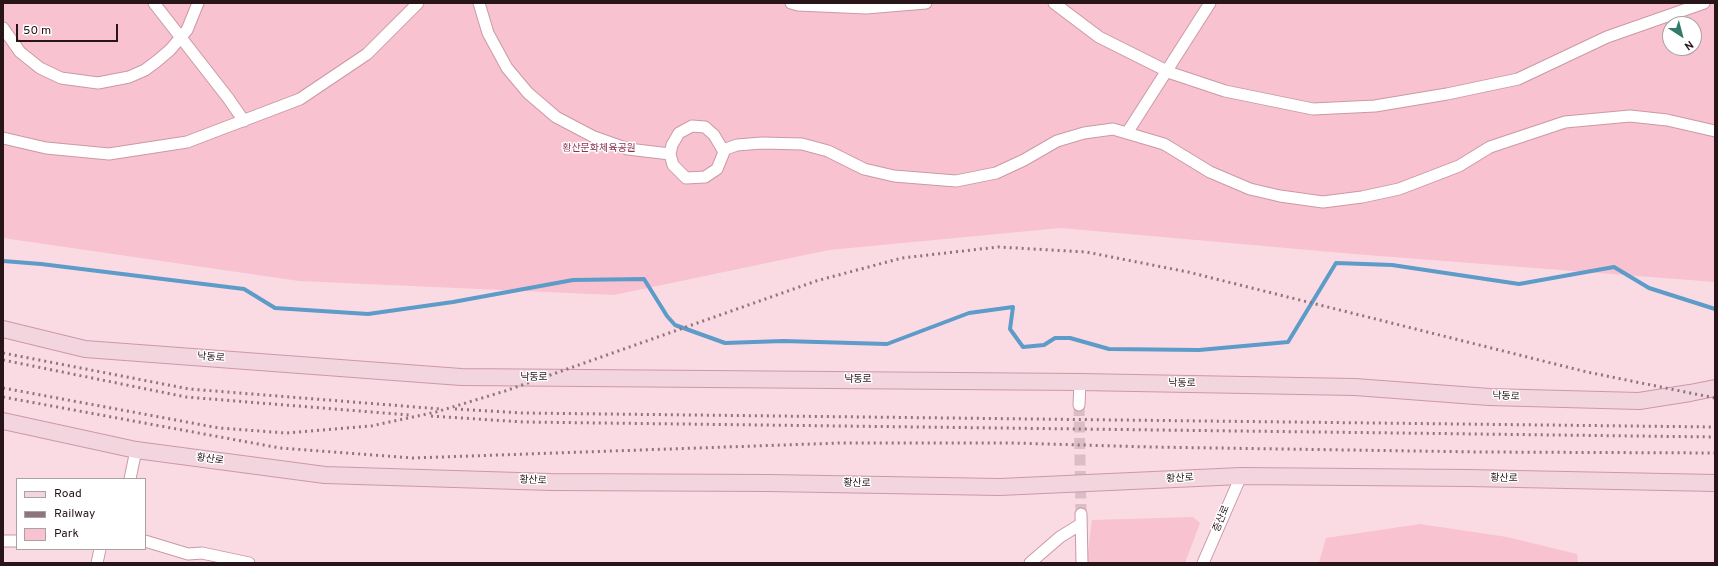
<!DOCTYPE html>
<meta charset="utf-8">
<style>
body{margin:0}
#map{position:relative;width:1718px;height:566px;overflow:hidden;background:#fbdbe3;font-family:Overpass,sans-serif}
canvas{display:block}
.frame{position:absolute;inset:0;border:4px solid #27151a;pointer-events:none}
.legend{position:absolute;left:16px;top:478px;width:130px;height:72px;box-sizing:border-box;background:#fff;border:1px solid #a9a1a3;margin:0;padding:5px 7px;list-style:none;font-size:12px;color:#27151a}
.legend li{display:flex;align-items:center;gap:8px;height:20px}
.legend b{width:20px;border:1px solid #a9a1a3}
.north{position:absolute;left:1662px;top:16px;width:40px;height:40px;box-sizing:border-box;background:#fff;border:1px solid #a9a1a3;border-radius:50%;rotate:144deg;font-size:11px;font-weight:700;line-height:16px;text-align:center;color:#27151a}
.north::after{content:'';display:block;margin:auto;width:14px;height:18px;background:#34796e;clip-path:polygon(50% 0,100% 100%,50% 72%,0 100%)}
.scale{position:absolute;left:16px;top:24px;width:102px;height:18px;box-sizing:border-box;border:2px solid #27151a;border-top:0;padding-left:5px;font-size:12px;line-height:14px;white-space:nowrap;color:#27151a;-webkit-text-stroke:3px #fff;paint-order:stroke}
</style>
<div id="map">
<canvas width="1718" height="566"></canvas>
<div class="frame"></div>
<ul class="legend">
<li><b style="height:5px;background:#f2d5de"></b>Road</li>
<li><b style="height:5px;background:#8e757b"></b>Railway</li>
<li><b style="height:11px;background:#f8c2d0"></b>Park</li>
</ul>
<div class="north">N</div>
<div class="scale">50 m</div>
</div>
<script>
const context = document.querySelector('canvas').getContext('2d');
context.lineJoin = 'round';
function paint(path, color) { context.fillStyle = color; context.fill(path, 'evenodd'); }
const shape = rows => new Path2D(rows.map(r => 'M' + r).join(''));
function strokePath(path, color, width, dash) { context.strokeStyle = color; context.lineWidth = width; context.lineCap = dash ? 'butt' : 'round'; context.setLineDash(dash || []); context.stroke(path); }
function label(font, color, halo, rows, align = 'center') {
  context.font = font + ' Overpass,"Noto Sans KR",sans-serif'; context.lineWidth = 3; context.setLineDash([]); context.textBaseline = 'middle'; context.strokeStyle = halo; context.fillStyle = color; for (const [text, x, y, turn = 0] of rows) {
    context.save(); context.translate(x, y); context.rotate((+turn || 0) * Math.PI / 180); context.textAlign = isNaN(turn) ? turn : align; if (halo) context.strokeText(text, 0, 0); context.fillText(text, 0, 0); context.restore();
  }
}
paint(shape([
 [3,3,1715,3,1715,282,1354,254,1061,228,829,250,614,295,299,281,3,238],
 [1670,24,1694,24,1694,48,1670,48],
 [1193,517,1200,523,1185,563,1089,563,1087,560,1092,520],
 [1420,524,1507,537,1577,554,1578,563,1319,563,1326,538]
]), '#f8c2d0');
strokePath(shape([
 [3,261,41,264,244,289,275,308,368,314,453,302,573,280,644,279,667,316,675,325,725,343,783,341,887,344,969,313,1013,307,1010,329,1023,347,1044,345,1055,338,1070,338,1109,349,1199,350,1288,342,1336,263,1392,265,1519,284,1614,267,1649,288,1715,309]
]), '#5d9bc8', 4);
strokePath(shape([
 [1079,405,1081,514]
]), '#dbbdc5', 11, [11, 5.5]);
const street = shape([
 [154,3,228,98,244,121],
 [479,3,488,33,507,68,528,93,556,117,594,137,628,149,670,154],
 [791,3,798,5,866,8,926,3],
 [1054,3,1099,37,1171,73,1225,91,1313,109,1375,106,1447,94,1518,79,1607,37,1704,3],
 [3,28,20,52,40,68,61,78,98,83,129,77,145,70,157,61,170,50,187,30,198,3],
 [692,126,705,127,714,135,724,152,717,169,705,177,686,178,673,165,670,154,672,145,679,133,692,126],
 [1127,133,1210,3],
 [3,138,46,148,109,154,187,142,300,99,367,54,418,3],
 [723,150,737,145,762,143,802,144,828,151,864,169,894,176,956,181,996,173,1024,160,1057,141,1084,133,1113,129,1164,144,1210,172,1250,189,1280,196,1323,202,1362,197,1399,189,1459,166,1490,147,1565,122,1630,116,1667,120,1715,131],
 [1079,405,1080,382],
 [130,479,136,450],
 [1081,514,1082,563],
 [3,541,17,541],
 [145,541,188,554,202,553,249,563],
 [97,563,100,549],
 [1030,563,1060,537,1081,524],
 [1203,563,1241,476]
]);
const secondary = shape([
 [3,329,85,349,461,377,1080,382,1355,387,1489,397,1639,401,1690,393,1715,388],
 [3,421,136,450,325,475,551,482,768,483,1000,487,1241,476,1468,478,1715,483]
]);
strokePath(street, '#cb99a6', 13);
strokePath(secondary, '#cb99a6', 18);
strokePath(street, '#fff', 11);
strokePath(secondary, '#f2d5de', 16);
strokePath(shape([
 [3,353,189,389,441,409],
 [3,360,186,397,409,415],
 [3,388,219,428,286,433,371,426,436,412,505,391,816,281,902,258,998,247,1086,252,1188,272,1587,372,1715,398],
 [3,397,280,448,413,458,840,443,1013,443,1150,447,1481,452,1715,453],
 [455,409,523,413,1715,427],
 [431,416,523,422,1715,437]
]), '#8e757b', 3, [2, 4]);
label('10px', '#893251', '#fff', [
 ["황산문화체육공원",599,149]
]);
label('10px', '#27151a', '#fff', [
 ["낙동로",211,358,4],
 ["낙동로",534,378],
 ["낙동로",858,380],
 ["낙동로",1182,384,1],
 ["낙동로",1506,397,2],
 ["황산로",210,460,8],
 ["황산로",1180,479,-3],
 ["황산로",1504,479,1],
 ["황산로",533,481,2],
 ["황산로",857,484,1],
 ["증산로",1222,519,-67]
]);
</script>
